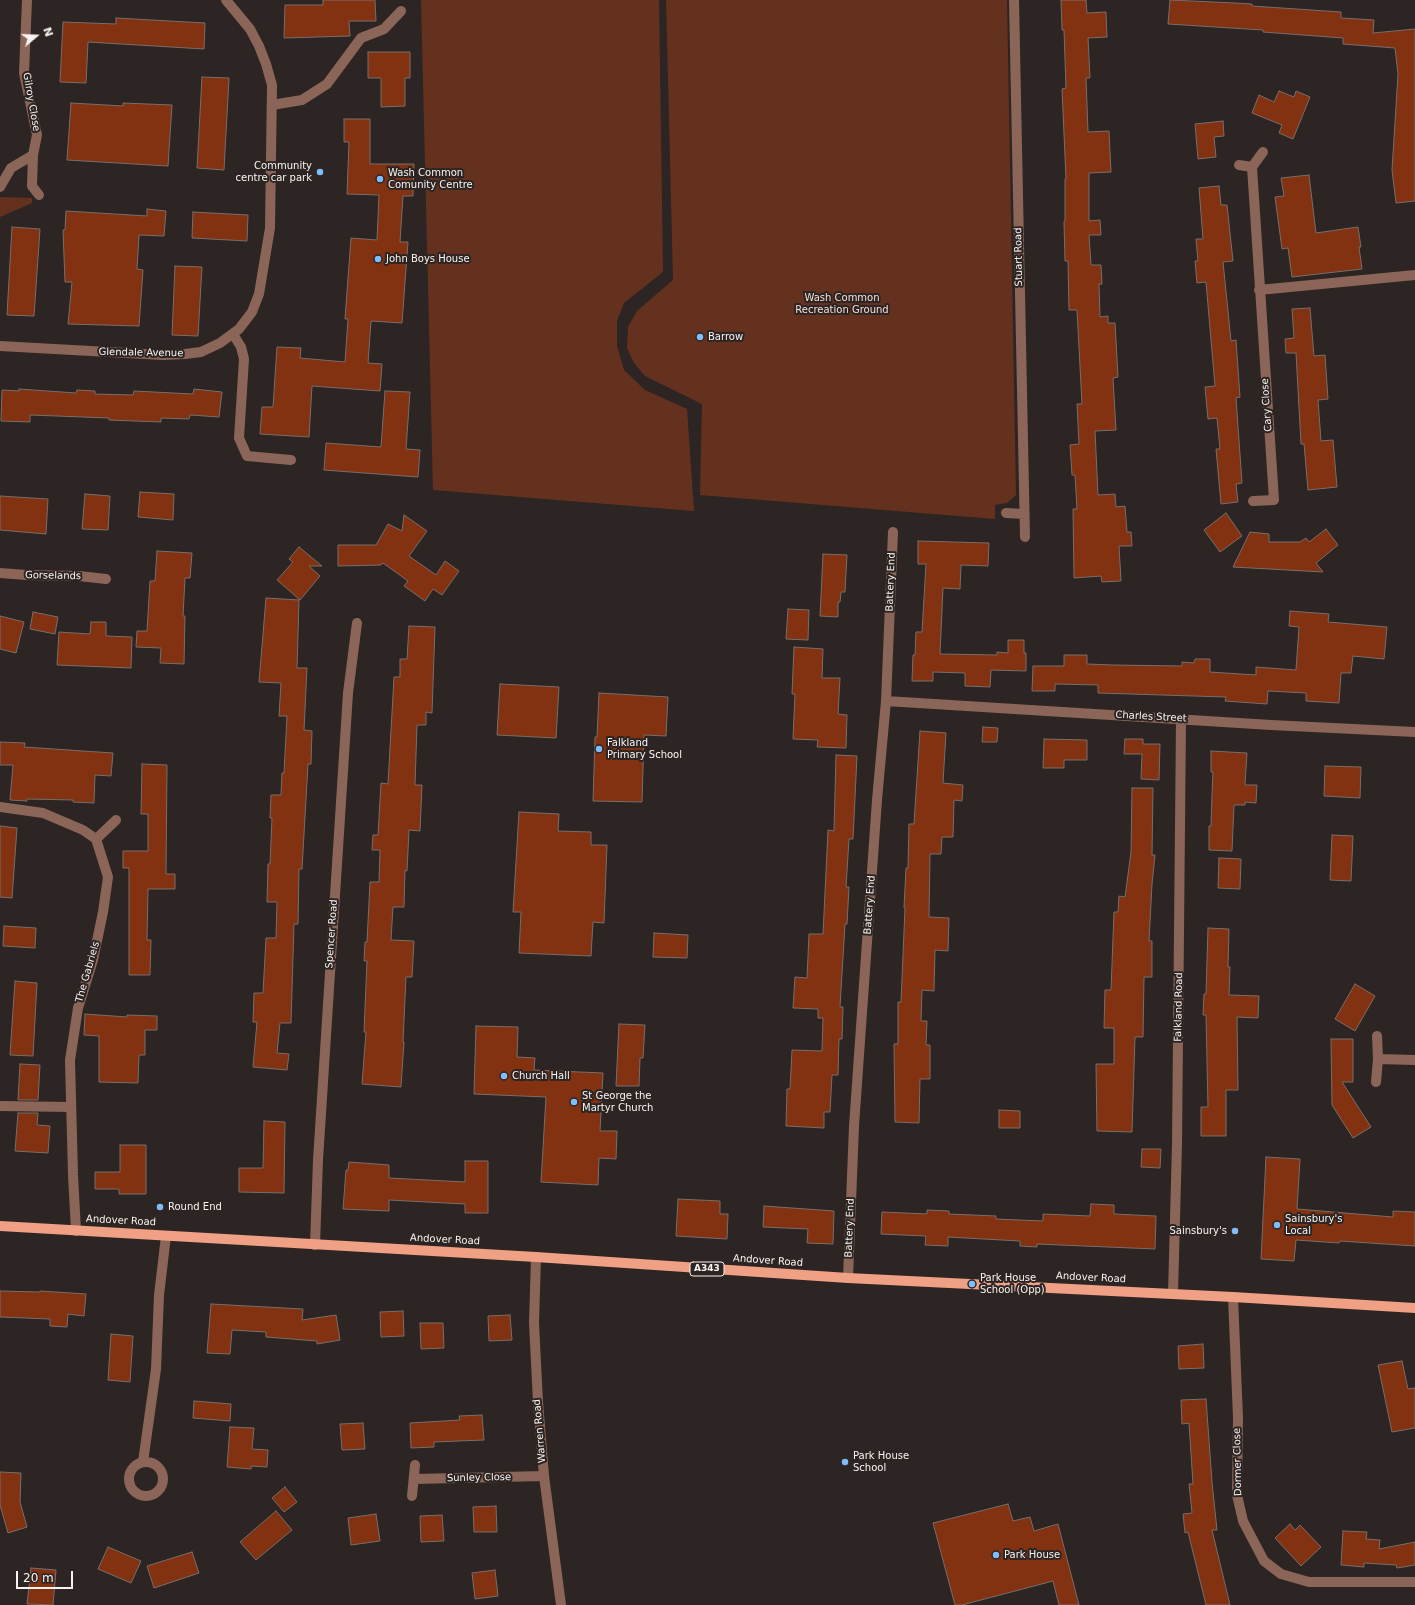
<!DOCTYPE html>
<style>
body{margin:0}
#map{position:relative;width:1415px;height:1605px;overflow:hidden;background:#2d2523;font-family:"DejaVu Sans",sans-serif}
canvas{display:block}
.north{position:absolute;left:16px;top:16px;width:40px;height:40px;-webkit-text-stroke:3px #2d2523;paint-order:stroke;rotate:71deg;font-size:11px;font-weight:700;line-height:16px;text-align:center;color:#f8f3f1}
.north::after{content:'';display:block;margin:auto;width:14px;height:18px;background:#f8f3f1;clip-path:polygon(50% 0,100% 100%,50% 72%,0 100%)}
.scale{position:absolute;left:16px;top:1571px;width:57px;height:18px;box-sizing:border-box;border:2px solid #f8f3f1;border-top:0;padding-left:5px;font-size:12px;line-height:14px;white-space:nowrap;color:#f8f3f1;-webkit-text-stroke:3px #2d2523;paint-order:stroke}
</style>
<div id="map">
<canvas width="1415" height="1605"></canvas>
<div class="north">N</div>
<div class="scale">20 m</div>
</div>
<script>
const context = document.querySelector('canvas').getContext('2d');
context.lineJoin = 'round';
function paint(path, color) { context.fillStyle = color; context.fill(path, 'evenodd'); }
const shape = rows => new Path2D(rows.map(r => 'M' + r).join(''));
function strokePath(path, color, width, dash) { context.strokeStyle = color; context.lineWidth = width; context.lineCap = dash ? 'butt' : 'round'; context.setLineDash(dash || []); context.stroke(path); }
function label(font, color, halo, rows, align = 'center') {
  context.font = font + ' "DejaVu Sans",sans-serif'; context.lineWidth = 4; context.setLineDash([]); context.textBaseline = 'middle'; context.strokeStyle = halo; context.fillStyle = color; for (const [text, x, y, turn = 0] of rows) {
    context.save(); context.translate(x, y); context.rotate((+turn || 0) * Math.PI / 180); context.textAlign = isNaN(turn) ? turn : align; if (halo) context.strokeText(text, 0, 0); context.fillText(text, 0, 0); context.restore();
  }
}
paint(shape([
 [421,0,659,0,663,272,624,303,617,321,617,346,624,370,645,390,687,409,694,511,433,490],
 [666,0,1007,0,1016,495,1007,503,995,505,995,519,700,495,702,404,645,376,634,363,627,348,628,327,637,311,673,280],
 [0,197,32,198,32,203,0,217]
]), '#65311f');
const building = shape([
 [323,0,375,0,376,21,349,21,350,36,284,38,285,5,323,5,323,0],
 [1061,0,1086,0,1087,13,1106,12,1107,37,1088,38,1090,78,1086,78,1088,132,1109,131,1111,172,1089,173,1089,221,1100,220,1101,235,1089,235,1091,265,1101,265,1102,284,1099,284,1100,317,1108,316,1108,323,1115,323,1118,377,1113,378,1116,430,1095,431,1098,495,1115,494,1116,507,1125,506,1127,532,1131,532,1132,546,1119,546,1121,581,1102,582,1101,576,1074,578,1073,509,1077,509,1075,475,1072,475,1070,445,1079,444,1077,404,1082,404,1077,310,1069,310,1068,261,1065,261,1064,221,1065,221,1065,179,1066,179,1062,89,1066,88,1064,30,1062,30,1061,0],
 [1170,0,1235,3,1252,4,1252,6,1341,12,1341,18,1374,20,1373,33,1415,29,1415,201,1396,203,1392,170,1398,74,1395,48,1343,44,1343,38,1263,32,1263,30,1168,24,1170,0],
 [116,18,205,23,204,49,88,42,86,83,60,82,63,22,116,24,116,18],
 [368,52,410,52,410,78,405,78,405,106,381,107,381,78,368,78,368,52],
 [202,77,229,78,224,170,197,168,202,77],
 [1279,91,1294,97,1296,91,1310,97,1293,139,1279,133,1282,125,1252,113,1259,95,1274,102,1279,91],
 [71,103,123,106,123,103,172,105,168,166,67,160,71,103],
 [344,119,370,119,370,164,414,164,413,196,403,196,400,242,408,242,402,323,371,321,368,363,382,364,380,391,312,386,309,437,260,434,262,407,273,407,277,347,301,348,300,358,345,362,348,319,345,319,351,238,377,240,379,195,347,194,349,142,344,142,344,119],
 [1223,121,1224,136,1214,137,1216,157,1198,159,1195,124,1223,121],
 [1309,175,1316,233,1358,227,1361,247,1359,247,1362,269,1292,277,1288,248,1282,249,1275,197,1284,196,1281,178,1309,175],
 [1219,186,1221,205,1227,205,1233,261,1223,262,1231,341,1236,340,1240,397,1236,398,1242,483,1236,484,1238,502,1221,504,1216,449,1220,449,1217,418,1208,419,1205,387,1215,386,1206,282,1197,283,1195,261,1198,261,1196,239,1203,239,1199,188,1219,186],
 [147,209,166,211,164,236,139,235,137,269,143,270,139,326,68,324,72,282,65,282,63,230,65,230,66,211,147,216,147,209],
 [193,212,248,215,247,241,192,238,193,212],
 [12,227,40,229,34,316,7,315,12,227],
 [175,266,202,267,198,336,172,335,175,266],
 [1310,308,1314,356,1325,355,1328,399,1318,400,1321,441,1333,440,1337,487,1308,490,1304,444,1301,444,1296,353,1286,353,1285,339,1294,338,1292,309,1310,308],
 [19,389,76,393,77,390,95,391,95,394,133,395,134,391,193,394,194,389,222,392,219,417,190,415,189,419,161,418,161,422,109,420,109,418,30,415,30,422,1,421,2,390,19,391,19,389],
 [385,391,410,392,406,449,420,450,418,477,324,470,326,443,381,447,385,391],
 [140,492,174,494,173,520,138,517,140,492],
 [85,494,110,496,108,530,82,529,85,494],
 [0,496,48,499,46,534,0,530,0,496],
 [1226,513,1242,536,1220,552,1204,530,1226,513],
 [404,515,427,531,409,556,436,575,445,561,459,571,442,595,433,589,425,601,404,586,408,581,383,563,381,565,338,566,338,545,376,545,388,524,402,531,404,515],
 [1326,529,1338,545,1316,563,1323,572,1233,567,1250,532,1269,534,1269,542,1300,542,1306,538,1309,542,1326,529],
 [918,541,989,543,988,566,961,565,960,589,943,588,940,654,997,655,997,652,1008,653,1008,640,1024,640,1024,653,1026,653,1026,671,991,670,990,687,965,686,965,673,933,672,933,681,912,681,913,655,915,655,916,632,922,632,926,564,918,564,918,541],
 [299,547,322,566,309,566,320,576,300,600,277,580,293,562,289,559,299,547],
 [157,551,192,553,190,578,185,578,183,616,185,616,184,664,160,663,161,648,136,647,137,631,147,631,150,581,155,581,157,551],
 [823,554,847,555,845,592,841,592,840,602,838,602,838,617,820,616,823,554],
 [266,598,299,600,297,668,307,668,304,730,312,731,311,764,308,764,302,869,299,869,298,924,294,924,291,1023,280,1023,277,1053,289,1054,287,1070,253,1067,257,1022,253,1022,254,993,263,993,266,938,276,938,277,902,267,902,268,864,270,864,272,818,270,818,271,795,281,795,282,773,284,773,287,716,279,716,281,683,259,682,266,598],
 [788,609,809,610,808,640,786,639,788,609],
 [1290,611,1329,614,1328,622,1387,627,1384,659,1353,656,1351,673,1341,673,1339,703,1306,701,1306,693,1268,691,1267,704,1225,701,1226,697,1098,693,1098,685,1055,684,1055,691,1032,691,1033,666,1064,666,1064,655,1087,655,1087,664,1113,665,1182,666,1182,662,1194,663,1195,659,1210,659,1210,672,1256,675,1256,667,1296,670,1299,627,1289,626,1290,611],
 [33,612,58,617,55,634,30,629,33,612],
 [0,616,24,622,16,653,0,649,0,616],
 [91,622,106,622,106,636,132,637,131,668,57,665,59,632,90,634,91,622],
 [409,626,435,627,432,713,426,712,426,725,417,725,415,785,422,785,420,831,409,830,407,871,405,870,404,907,393,907,391,940,414,941,412,977,406,977,403,1042,404,1042,401,1087,362,1084,366,1032,364,1032,367,961,364,961,365,942,367,942,370,882,379,882,380,850,372,850,373,835,378,835,381,783,388,784,394,677,400,677,400,659,407,659,409,626],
 [794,647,823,649,822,678,840,678,838,714,847,715,846,748,817,747,818,740,793,739,795,694,792,694,794,647],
 [500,684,559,687,556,738,497,735,500,684],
 [599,693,668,697,666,736,644,735,642,802,593,801,595,737,597,737,599,693],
 [983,727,998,728,997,742,982,742,983,727],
 [920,731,946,733,943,783,963,785,962,801,954,800,953,837,942,837,941,854,930,854,929,917,949,918,948,951,935,950,934,991,922,990,921,1021,927,1021,926,1045,930,1045,930,1079,920,1079,919,1123,895,1122,894,1044,898,1044,898,1002,901,1002,905,908,904,908,906,868,908,868,909,824,914,824,920,731],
 [1044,739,1087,740,1087,760,1064,760,1064,768,1043,768,1044,739],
 [1125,739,1143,739,1143,744,1160,744,1159,780,1141,779,1142,754,1124,754,1125,739],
 [0,742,25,743,24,747,113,753,111,776,95,775,94,803,73,802,73,800,27,799,27,801,10,800,13,765,0,765,0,742],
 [1211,751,1247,753,1245,785,1257,785,1256,803,1245,802,1245,805,1234,805,1232,851,1209,850,1209,826,1211,826,1212,795,1213,772,1211,772,1211,751],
 [836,755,857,756,853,839,849,839,846,887,849,887,847,924,845,924,840,1007,843,1007,842,1039,839,1039,838,1075,832,1075,830,1112,824,1112,824,1128,786,1126,787,1089,790,1089,792,1050,822,1051,823,1018,818,1018,818,1009,793,1008,795,977,807,978,809,934,823,934,828,830,834,831,836,755],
 [142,764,167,765,166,874,175,874,175,889,148,889,147,940,151,940,150,975,129,975,129,868,123,868,123,851,148,851,148,814,141,814,142,764],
 [1325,766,1361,767,1360,798,1324,796,1325,766],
 [1132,788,1153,788,1152,855,1155,855,1152,884,1149,941,1152,941,1152,977,1144,977,1143,1037,1135,1037,1132,1132,1097,1131,1096,1064,1114,1064,1114,1028,1104,1028,1105,990,1111,990,1114,912,1118,912,1119,896,1125,897,1131,852,1132,788],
 [519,812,559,814,558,831,591,832,591,845,607,845,604,923,593,922,591,956,519,953,521,912,513,912,519,812],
 [0,826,17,828,12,898,0,897,0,826],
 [1332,835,1353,836,1351,881,1330,880,1332,835],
 [1219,858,1241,859,1240,889,1218,888,1219,858],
 [4,926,36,928,35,948,3,946,4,926],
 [1208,928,1229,929,1228,967,1230,967,1229,995,1259,996,1258,1018,1237,1017,1238,1090,1226,1090,1226,1136,1201,1136,1201,1107,1208,1107,1206,1015,1203,1015,1204,994,1206,994,1208,928],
 [654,933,688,935,687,958,653,957,654,933],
 [15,981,37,983,33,1056,10,1055,15,981],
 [1355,984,1375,996,1355,1031,1335,1019,1355,984],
 [85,1014,127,1017,127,1015,157,1016,157,1030,145,1030,145,1055,139,1055,138,1083,99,1082,99,1036,84,1035,85,1014],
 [619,1024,645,1025,643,1058,640,1058,639,1086,616,1086,619,1024],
 [476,1026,518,1027,517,1057,535,1058,534,1070,603,1073,600,1131,617,1131,616,1159,599,1158,598,1185,541,1182,546,1097,474,1094,476,1026],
 [1331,1039,1353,1039,1353,1082,1342,1082,1371,1127,1353,1138,1332,1105,1331,1039],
 [20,1064,40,1065,38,1100,18,1100,20,1064],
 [999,1110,1020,1111,1020,1128,999,1128,999,1110],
 [18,1113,38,1113,37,1125,50,1126,48,1153,15,1151,18,1113],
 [264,1121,285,1122,284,1193,239,1192,239,1168,263,1168,264,1121],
 [120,1145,146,1145,146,1194,119,1194,119,1189,95,1189,95,1172,120,1172,120,1145],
 [1142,1149,1161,1149,1160,1168,1141,1167,1142,1149],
 [1266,1157,1300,1159,1297,1209,1393,1217,1393,1211,1415,1212,1415,1246,1340,1241,1339,1243,1296,1240,1294,1261,1261,1259,1266,1157],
 [465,1161,488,1161,488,1213,465,1213,465,1204,389,1200,389,1211,343,1209,346,1170,348,1170,349,1162,389,1165,389,1178,465,1182,465,1161],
 [678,1199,720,1201,720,1214,728,1214,727,1239,676,1236,678,1199],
 [1091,1204,1114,1205,1114,1214,1156,1216,1155,1249,1037,1244,1037,1247,1020,1246,1020,1241,948,1237,948,1246,925,1245,926,1236,881,1234,882,1212,927,1214,927,1210,949,1211,949,1214,996,1216,996,1219,1043,1221,1043,1214,1090,1216,1091,1204],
 [764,1206,834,1211,833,1244,807,1243,808,1229,763,1227,764,1206],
 [0,1291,40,1292,40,1291,86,1294,84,1316,68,1314,67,1327,50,1326,50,1319,0,1317,0,1291],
 [211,1304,303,1309,302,1320,336,1315,340,1340,317,1344,317,1341,266,1337,266,1332,232,1330,230,1354,207,1353,211,1304],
 [403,1311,404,1336,381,1337,380,1312,403,1311],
 [510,1315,512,1340,489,1341,488,1316,510,1315],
 [420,1323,443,1323,444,1348,421,1349,420,1323],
 [111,1334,133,1336,130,1382,108,1380,111,1334],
 [1203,1344,1204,1368,1179,1369,1178,1346,1203,1344],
 [1402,1361,1408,1389,1415,1388,1415,1428,1392,1432,1378,1365,1402,1361],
 [1206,1399,1212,1482,1217,1530,1212,1530,1230,1605,1206,1605,1188,1532,1185,1533,1183,1514,1192,1513,1189,1484,1193,1484,1189,1423,1182,1424,1181,1400,1206,1399],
 [194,1401,231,1404,230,1421,193,1418,194,1401],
 [482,1415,484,1440,434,1442,434,1447,411,1448,410,1423,460,1420,459,1416,482,1415],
 [363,1423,365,1449,342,1450,340,1424,363,1423],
 [230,1427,254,1428,252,1449,268,1450,267,1467,251,1466,251,1469,227,1467,230,1427],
 [0,1472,21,1473,20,1502,27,1527,8,1533,0,1505,0,1472],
 [285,1487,297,1502,284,1512,272,1498,285,1487],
 [1008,1504,1013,1521,1030,1517,1034,1531,1058,1524,1079,1605,1059,1605,1053,1581,962,1605,955,1605,933,1523,1008,1504],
 [496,1506,497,1532,474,1532,473,1507,496,1506],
 [276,1511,292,1530,256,1560,240,1542,276,1511],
 [376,1514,380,1541,351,1545,348,1518,376,1514],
 [442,1515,444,1541,421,1542,420,1516,442,1515],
 [1290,1524,1295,1530,1300,1525,1321,1547,1301,1566,1275,1538,1290,1524],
 [1343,1531,1367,1532,1366,1539,1380,1540,1379,1549,1415,1542,1415,1565,1397,1568,1396,1565,1364,1563,1364,1567,1341,1565,1343,1531],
 [108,1547,141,1561,131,1583,98,1569,108,1547],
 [192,1552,199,1573,154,1588,147,1566,192,1552],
 [31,1568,56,1570,53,1605,27,1604,31,1568],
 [495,1570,498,1596,475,1599,472,1573,495,1570]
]);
paint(building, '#823111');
strokePath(building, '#786e6b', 1);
strokePath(shape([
 [27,0,24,73,37,135,33,155,32,186,39,195],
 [1014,0,1025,537],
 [272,105,302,100,327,84,361,38,384,29,401,11],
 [1239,165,1252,167],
 [0,187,11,168,33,155],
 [1259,290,1415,275],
 [233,334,241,347,244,359,239,438,247,456,291,460],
 [0,346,163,355,185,354,201,352,220,343,239,329,252,312,259,294,270,228,272,85,266,64,259,46,250,29,226,0],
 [1253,501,1274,500,1252,167,1263,152],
 [1006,513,1024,514],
 [0,573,26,575,79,576,106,579],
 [886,701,1271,725,1415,732],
 [0,807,43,813,83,830,96,839,108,877,103,912,93,960,78,1008,70,1060,73,1175,76,1231],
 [96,839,116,820],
 [1378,1059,1415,1060],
 [1376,1082,1378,1059,1377,1036],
 [0,1106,70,1107],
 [315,1245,318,1160,348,693,357,623],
 [536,1257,534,1323,538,1402,544,1476,561,1605],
 [848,1278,854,1126,877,800,886,701,893,532],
 [1173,1294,1177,1144,1181,719],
 [1233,1297,1238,1418,1237,1495,1243,1521,1264,1561,1281,1574,1309,1582,1415,1582],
 [143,1462,156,1369,159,1295,166,1236],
 '129 1479a17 17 0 1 1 34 0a17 17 0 1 1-34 0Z',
 [414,1479,544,1476],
 [412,1496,415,1465]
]), '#8b6557', 10);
strokePath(shape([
 [0,1226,536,1257,848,1278,1233,1297,1415,1308]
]), '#efa085', 10);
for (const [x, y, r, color] of [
 [320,172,4,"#80bdfa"],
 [380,179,4,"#80bdfa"],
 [378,259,4,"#80bdfa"],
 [700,337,4,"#80bdfa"],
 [599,749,4,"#80bdfa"],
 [504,1076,4,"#80bdfa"],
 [574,1102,4,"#80bdfa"],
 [160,1207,4,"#80bdfa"],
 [1277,1225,4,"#80bdfa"],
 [1235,1231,4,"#80bdfa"],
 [972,1284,4,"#80bdfa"],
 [845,1462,4,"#80bdfa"],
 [996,1555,4,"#80bdfa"]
]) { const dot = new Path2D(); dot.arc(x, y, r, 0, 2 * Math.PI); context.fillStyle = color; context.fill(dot); strokePath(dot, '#2d2523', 1.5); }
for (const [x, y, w] of [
 [707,1269,34]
]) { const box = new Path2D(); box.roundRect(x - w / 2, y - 7, w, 14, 3); context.fillStyle = '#2d2523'; context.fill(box); strokePath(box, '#f8f3f1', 1); }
label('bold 9px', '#f8f3f1', null, [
 ["A343",707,1269]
]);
label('10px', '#f8f3f1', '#2d2523', [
 ["Gilroy Close",31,102,80],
 ["Stuart Road",1019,257,-91],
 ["Glendale Avenue",141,353,1],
 ["Cary Close",1267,405,-94],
 ["Gorselands",53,576,1],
 ["Battery End",891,582,-88],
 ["Charles Street",1151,717,3],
 ["Battery End",870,905,-86],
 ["Spencer Road",332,934,-86],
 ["The Gabriels",88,972,-74],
 ["Falkland Road",1179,1007,-89],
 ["Andover Road",121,1221,3],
 ["Battery End",850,1228,-88],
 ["Andover Road",445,1240,3],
 ["Andover Road",768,1261,4],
 ["Andover Road",1091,1278,3],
 ["Warren Road",540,1431,-95],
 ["Dormer Close",1238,1462,-91],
 ["Sunley Close",479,1478,-1]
]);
label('10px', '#f8f3f1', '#2d2523', [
 ["Community",312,166,"right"],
 ["centre car park",312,178,"right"],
 ["Wash Common",388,173],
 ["Comunity Centre",388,185],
 ["John Boys House",386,259],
 ["Barrow",708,337],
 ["Falkland",607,743],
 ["Primary School",607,755],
 ["Church Hall",512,1076],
 ["St George the",582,1096],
 ["Martyr Church",582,1108],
 ["Round End",168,1207],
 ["Sainsbury's",1285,1219],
 ["Local",1285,1231],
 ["Sainsbury's",1227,1231,"right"],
 ["Park House",980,1278],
 ["School (Opp)",980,1290],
 ["Park House",853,1456],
 ["School",853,1468],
 ["Park House",1004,1555]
], 'left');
label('10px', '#f6ddd5', '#2d2523', [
 ["Wash Common",842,298],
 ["Recreation Ground",842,310]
]);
</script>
